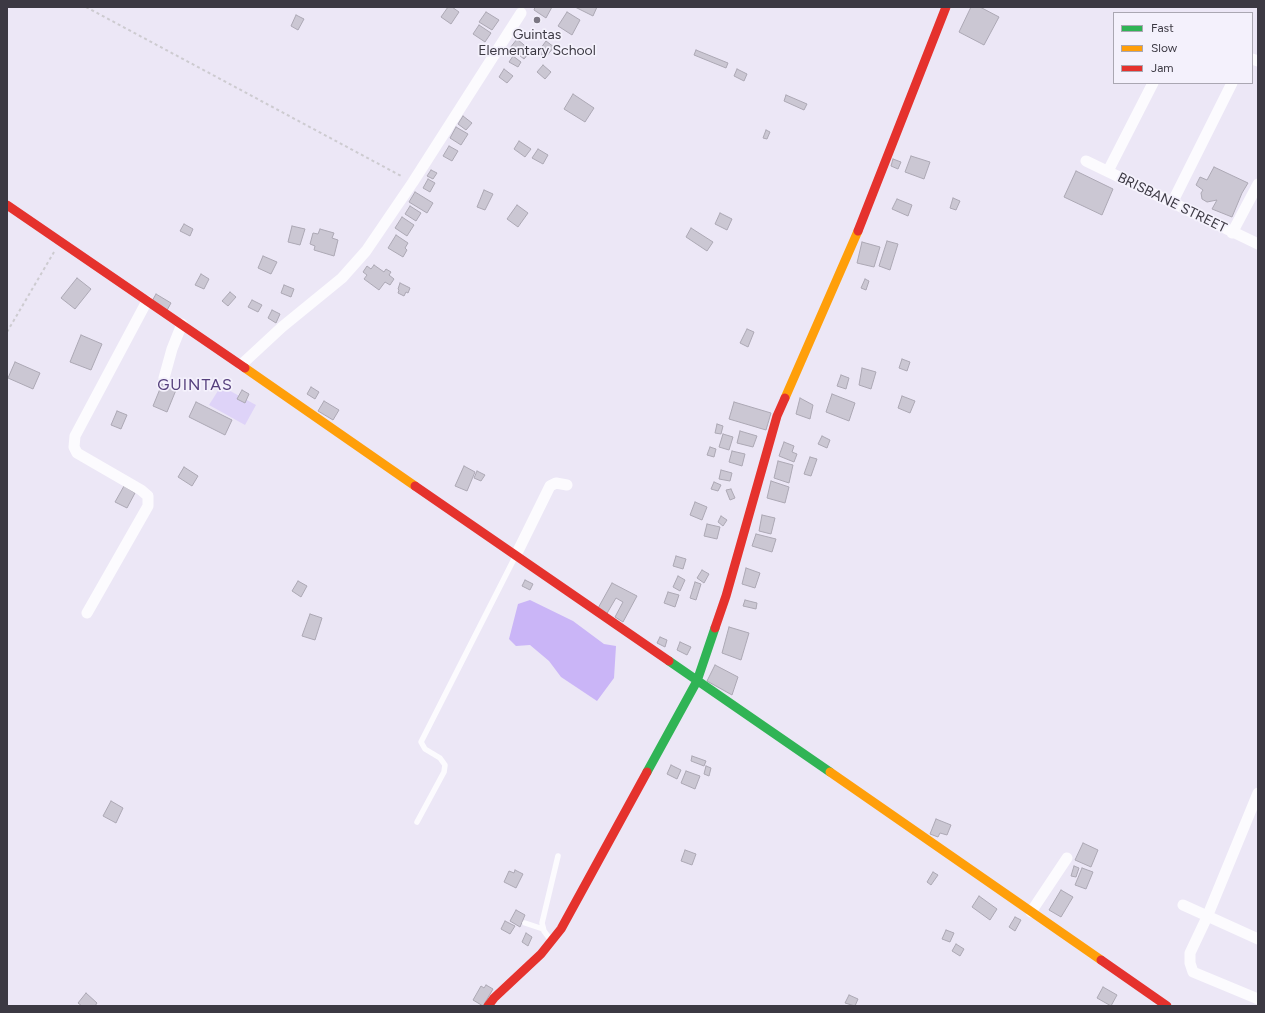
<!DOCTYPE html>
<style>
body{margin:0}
#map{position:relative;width:1265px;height:1013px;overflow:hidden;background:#ece7f6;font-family:Figtree,sans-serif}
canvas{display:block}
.frame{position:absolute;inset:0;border:8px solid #3c3943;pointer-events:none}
.legend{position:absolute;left:1113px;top:12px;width:140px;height:72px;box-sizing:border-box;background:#f4f1fc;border:1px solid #aaa7b2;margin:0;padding:5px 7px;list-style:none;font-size:12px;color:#3c3943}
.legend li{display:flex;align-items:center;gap:8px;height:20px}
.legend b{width:20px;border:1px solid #aaa7b2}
</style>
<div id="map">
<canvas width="1265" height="1013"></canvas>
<div class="frame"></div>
<ul class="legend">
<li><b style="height:5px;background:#30b455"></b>Fast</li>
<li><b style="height:5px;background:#ff9f0a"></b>Slow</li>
<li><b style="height:5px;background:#e5322d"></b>Jam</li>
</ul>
</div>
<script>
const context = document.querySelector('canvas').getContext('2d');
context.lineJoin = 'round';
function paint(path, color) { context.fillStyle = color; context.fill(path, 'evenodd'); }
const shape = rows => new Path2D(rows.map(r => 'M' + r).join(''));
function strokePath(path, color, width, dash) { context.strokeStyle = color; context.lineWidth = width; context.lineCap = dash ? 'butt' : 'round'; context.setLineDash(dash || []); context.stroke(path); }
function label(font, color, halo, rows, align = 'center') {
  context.font = font + ' Figtree,sans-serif'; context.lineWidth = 3.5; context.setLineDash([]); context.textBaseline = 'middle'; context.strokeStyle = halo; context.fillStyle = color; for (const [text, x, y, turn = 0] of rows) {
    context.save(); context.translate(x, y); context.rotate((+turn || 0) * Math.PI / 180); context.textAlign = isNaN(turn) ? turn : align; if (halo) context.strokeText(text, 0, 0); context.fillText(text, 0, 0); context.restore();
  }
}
paint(shape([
 [221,386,256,405,245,425,209,405]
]), '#ded3f8');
paint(shape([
 [530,600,573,621,604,644,616,646,614,678,597,701,561,677,549,661,530,645,516,646,509,639,518,604]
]), '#cab5f7');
const building = shape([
 [448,7,452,7,459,12,451,24,441,17,448,7],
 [535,7,552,7,546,18,534,10,535,7],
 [575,7,597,7,593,16,575,7],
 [971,7,980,7,999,17,984,45,959,32,971,7],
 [486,12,499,20,492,30,479,22,486,12],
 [567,12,580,20,572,35,558,26,567,12],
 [296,15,304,19,298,30,291,26,296,15],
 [479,25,491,33,485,42,473,34,479,25],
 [517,39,531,51,524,59,510,48,517,39],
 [546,41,554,47,545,58,538,52,546,41],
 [696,50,728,63,726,68,694,55,696,50],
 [513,56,521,62,518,67,509,62,513,56],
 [543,65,551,72,545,79,537,72,543,65],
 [504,69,513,76,507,83,499,77,504,69],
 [737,69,747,74,744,81,734,76,737,69],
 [573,94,594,108,585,122,564,109,573,94],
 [786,95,807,104,804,110,784,101,786,95],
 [463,116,472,123,466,130,458,124,463,116],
 [456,127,468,134,461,145,450,138,456,127],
 [766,130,770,132,767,139,763,138,766,130],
 [519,141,531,149,525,157,514,149,519,141],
 [449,146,458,151,452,161,443,156,449,146],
 [538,149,548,155,543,164,532,158,538,149],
 [911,156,930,162,924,179,905,172,911,156],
 [893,159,901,162,898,169,891,166,893,159],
 [1214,167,1248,183,1242,193,1232,217,1212,209,1217,200,1207,202,1202,199,1201,193,1203,190,1196,185,1200,177,1207,180,1214,167],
 [431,170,437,173,433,179,427,176,431,170],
 [1076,171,1113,189,1102,215,1064,197,1076,171],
 [428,179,435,183,430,192,423,188,428,179],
 [484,190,493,194,485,210,477,207,484,190],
 [415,192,433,203,427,213,409,202,415,192],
 [953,198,960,201,956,210,950,208,953,198],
 [897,199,912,205,908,216,892,209,897,199],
 [517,205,528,213,518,227,507,219,517,205],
 [410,206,421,213,416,221,405,214,410,206],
 [720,213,732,219,727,230,715,224,720,213],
 [402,217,414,225,407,236,395,228,402,217],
 [184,224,193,229,190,236,180,231,184,224],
 [292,226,305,229,300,245,288,242,292,226],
 [691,228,713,242,707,251,686,237,691,228],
 [320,229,334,233,332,238,338,240,334,256,314,250,315,246,310,244,313,233,318,234,320,229],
 [396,235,408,243,405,248,407,250,403,257,388,248,396,235],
 [887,241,898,244,890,270,879,266,887,241],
 [862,242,880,247,874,267,857,263,862,242],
 [263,256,277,262,271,274,258,268,263,256],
 [374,265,384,272,386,269,391,272,389,275,394,279,390,285,385,282,379,290,364,279,367,275,363,272,367,266,371,269,374,265],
 [201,274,209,279,204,289,195,285,201,274],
 [77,278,91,289,75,309,61,298,77,278],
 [865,279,869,281,866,290,861,288,865,279],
 [400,283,410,288,408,293,406,292,404,296,398,293,399,290,398,289,400,283],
 [284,285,294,289,291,297,281,293,284,285],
 [230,292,236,297,228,306,222,301,230,292],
 [156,294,171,303,166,312,151,303,156,294],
 [252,300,262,305,258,312,248,307,252,300],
 [272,310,280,314,276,323,268,318,272,310],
 [747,329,754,332,748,347,740,343,747,329],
 [81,335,102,344,91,370,70,362,81,335],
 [902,359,910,362,907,371,899,368,902,359],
 [15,362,40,373,33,389,8,378,15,362],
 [862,368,876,372,871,389,859,385,862,368],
 [841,375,849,378,846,389,837,386,841,375],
 [162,384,176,390,167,412,153,406,162,384],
 [311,387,319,392,315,399,307,394,311,387],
 [242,390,249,394,245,403,237,399,242,390],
 [832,394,855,403,849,421,826,412,832,394],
 [902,396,915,401,910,413,898,408,902,396],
 [800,398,813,405,810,419,796,414,800,398],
 [324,401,339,410,333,420,318,411,324,401],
 [196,402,232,420,225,435,189,417,196,402],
 [734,402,771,413,766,430,729,419,734,402],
 [117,411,127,415,121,429,111,425,117,411],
 [717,424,723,426,721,434,715,433,717,424],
 [740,431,757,436,753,447,737,443,740,431],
 [723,434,733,437,729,450,719,447,723,434],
 [822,436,830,440,827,448,818,444,822,436],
 [784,442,794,446,792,452,797,454,794,462,779,456,784,442],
 [710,447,716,449,714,457,707,455,710,447],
 [732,451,745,454,742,466,729,462,732,451],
 [810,457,817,459,811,476,804,474,810,457],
 [778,461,793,465,789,483,774,478,778,461],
 [464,466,475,472,467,491,455,486,464,466],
 [184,467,198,476,192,486,178,477,184,467],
 [721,470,732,473,730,481,719,479,721,470],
 [477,471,485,475,481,481,474,478,477,471],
 [771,481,789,487,785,503,767,498,771,481],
 [714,482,721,485,718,491,711,489,714,482],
 [124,486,135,493,127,508,115,502,124,486],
 [731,489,735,498,730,500,726,490,731,489],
 [695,502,707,507,702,520,690,515,695,502],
 [762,515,775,518,771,534,759,531,762,515],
 [721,516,727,520,723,526,718,522,721,516],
 [707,524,720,527,717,539,704,536,707,524],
 [756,534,776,539,772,552,752,546,756,534],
 [676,556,686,559,683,569,673,566,676,556],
 [746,568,760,573,755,588,742,584,746,568],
 [702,570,709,574,704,583,697,578,702,570],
 [678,576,685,580,680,591,673,587,678,576],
 [525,580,533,584,530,590,522,586,525,580],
 [298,581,307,586,301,597,292,591,298,581],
 [695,582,701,584,696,600,690,598,695,582],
 [612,583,637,596,623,622,615,617,623,602,616,598,606,615,597,610,612,583],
 [668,592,679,595,675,607,664,603,668,592],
 [745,600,757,603,756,609,743,606,745,600],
 [310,614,322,618,315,640,302,636,310,614],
 [729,627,749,633,741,660,722,653,729,627],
 [660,637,667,640,665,647,657,643,660,637],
 [680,642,691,647,687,655,677,650,680,642],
 [715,665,738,677,732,695,707,681,715,665],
 [692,756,706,761,704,766,691,761,692,756],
 [671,765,681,770,677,779,667,774,671,765],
 [706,766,711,768,709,776,704,774,706,766],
 [686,771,700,776,695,789,681,783,686,771],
 [111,801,123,808,116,823,103,816,111,801],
 [936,819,951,825,947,835,940,833,938,837,930,834,936,819],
 [1083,843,1098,850,1091,867,1075,860,1083,843],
 [685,850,696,854,692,865,681,861,685,850],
 [1074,866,1079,868,1076,877,1071,876,1074,866],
 [1082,868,1093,872,1086,889,1075,885,1082,868],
 [515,870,523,874,516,888,504,882,509,871,514,873,515,870],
 [933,872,938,875,931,885,927,882,933,872],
 [1061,890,1073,897,1061,917,1049,910,1061,890],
 [979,896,997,909,990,920,972,907,979,896],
 [516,910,525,915,520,927,510,921,516,910],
 [1015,917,1021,920,1015,931,1009,927,1015,917],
 [505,921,515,926,510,934,501,929,505,921],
 [946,930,954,933,950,942,942,939,946,930],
 [526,933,532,937,528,946,522,942,526,933],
 [956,944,964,949,960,956,952,951,956,944],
 [486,985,493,989,483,1006,473,1000,481,986,484,988,486,985],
 [1103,987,1117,995,1111,1006,1097,998,1103,987],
 [86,993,97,1003,95,1006,82,1006,78,1003,86,993],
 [849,995,858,999,855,1006,845,1003,849,995]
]);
paint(building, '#cbc7d3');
strokePath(building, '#aca8b4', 1);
strokePath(shape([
 [86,7,403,177],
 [7,332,54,252]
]), '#cdcbd0', 2, [3, 3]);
strokePath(shape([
 [417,822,444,772,445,765,440,758,425,749,421,742,515,557],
 [525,923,543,929],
 [550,939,544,931,542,923,558,856]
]), '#fcfbfe', 5.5);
strokePath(shape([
 [1252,59,1258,61],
 [1086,161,1258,244],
 [1108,171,1153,83],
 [1172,203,1232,83],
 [1232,233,1258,184],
 [241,365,282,327,342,278,366,251,413,182,521,13],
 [164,378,172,349,182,324],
 [516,555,550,486,556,483,567,485],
 [87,613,148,506,148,496,141,490,77,453,74,447,75,436,147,301],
 [1258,793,1207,917,1190,953,1190,963,1193,972,1258,999],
 [1183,905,1258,939],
 [1031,912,1067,858]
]), '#fcfbfe', 11);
strokePath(shape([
 [669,661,830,772],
 [647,772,697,681,715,628]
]), '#30b455', 9);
strokePath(shape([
 [245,368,415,486],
 [785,398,858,231],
 [830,772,1101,960]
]), '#ff9f0a', 9);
strokePath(shape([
 [7,205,245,368],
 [858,231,946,7],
 [415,486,669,661],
 [715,628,726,596,777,416,785,398],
 [1101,960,1167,1006],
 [488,1006,494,998,541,954,561,929,647,772]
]), '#e5322d', 9);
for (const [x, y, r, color] of [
 [537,20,4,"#7a7682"]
]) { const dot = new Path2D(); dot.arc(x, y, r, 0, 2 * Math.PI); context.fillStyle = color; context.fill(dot); strokePath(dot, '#f4f1fc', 1.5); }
label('14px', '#3c3943', '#f4f1fc', [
 ["Guintas",537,35],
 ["Elementary School",537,51]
]);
label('14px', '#3c3943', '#f4f1fc', [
 ["BRISBANE STREET",1172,203,26]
]);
context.letterSpacing = '1px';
label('16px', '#56407d', '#f4f1fc', [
 ["GUINTAS",195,385]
]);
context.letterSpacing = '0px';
</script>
